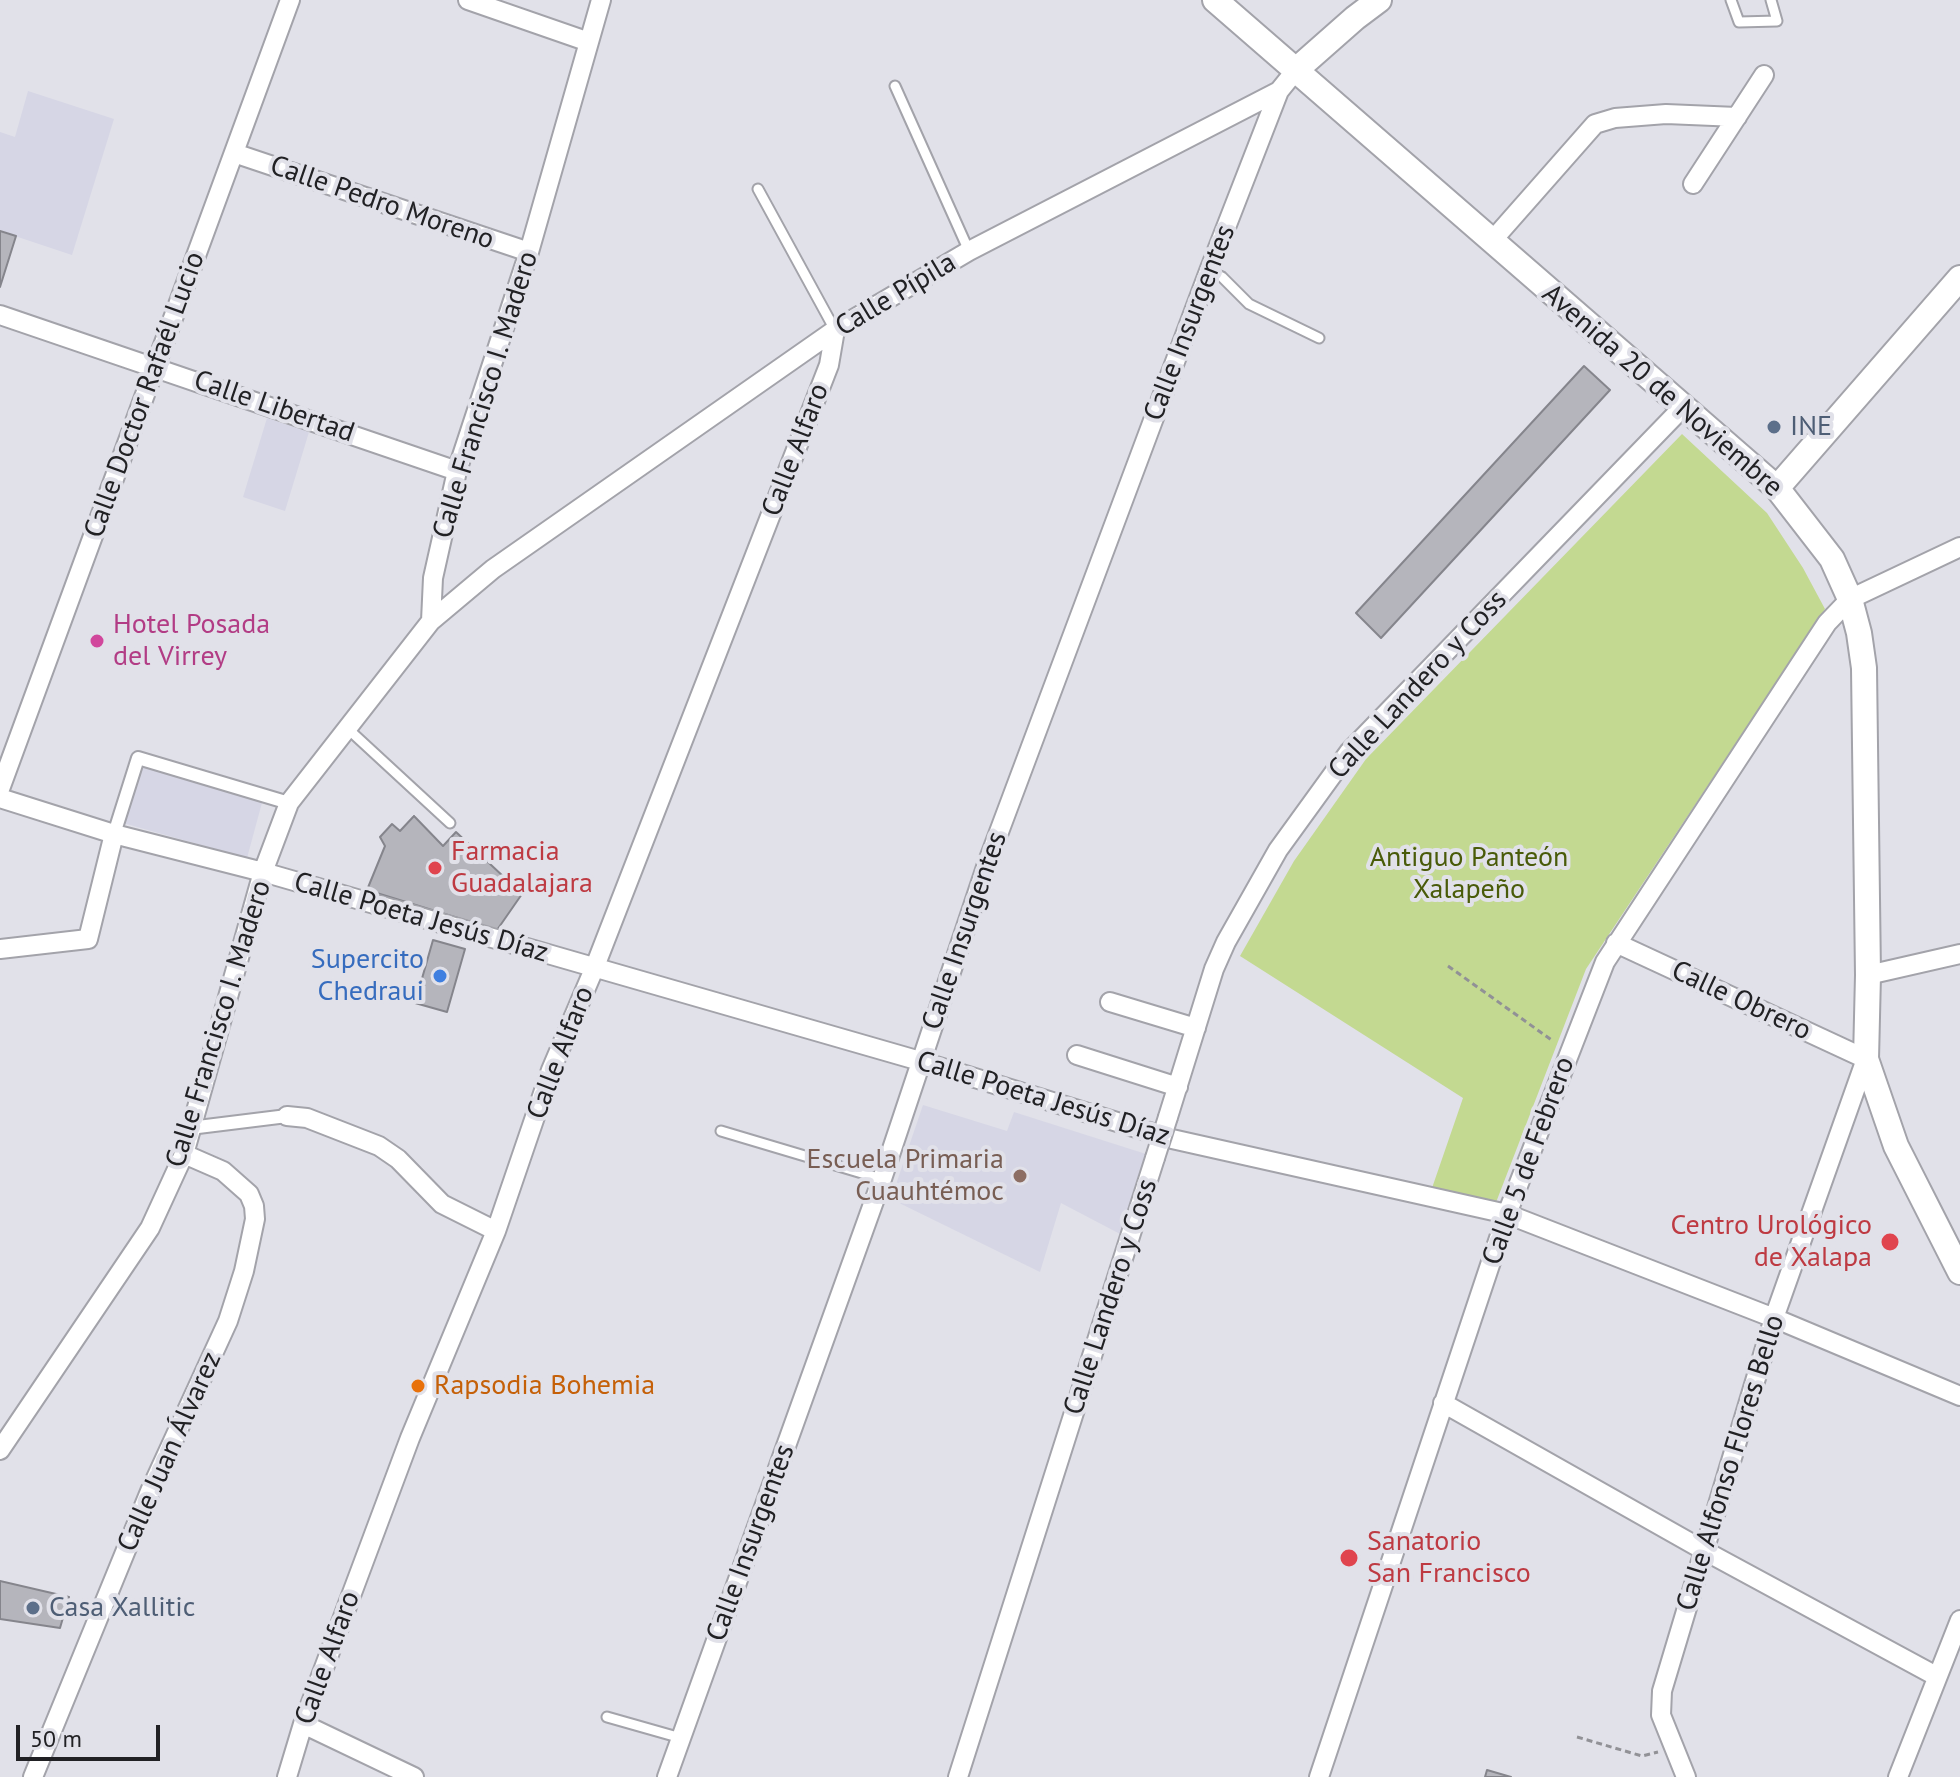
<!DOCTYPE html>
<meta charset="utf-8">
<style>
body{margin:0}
#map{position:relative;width:1960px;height:1777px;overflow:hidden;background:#e1e1e9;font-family:"PT Sans",sans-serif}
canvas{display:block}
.scale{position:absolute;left:16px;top:1725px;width:144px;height:36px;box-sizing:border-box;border:4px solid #212124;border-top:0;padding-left:10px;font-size:24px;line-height:28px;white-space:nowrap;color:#212124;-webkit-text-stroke:6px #e1e1e9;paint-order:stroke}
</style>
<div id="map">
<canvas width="1960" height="1777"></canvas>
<div class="scale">50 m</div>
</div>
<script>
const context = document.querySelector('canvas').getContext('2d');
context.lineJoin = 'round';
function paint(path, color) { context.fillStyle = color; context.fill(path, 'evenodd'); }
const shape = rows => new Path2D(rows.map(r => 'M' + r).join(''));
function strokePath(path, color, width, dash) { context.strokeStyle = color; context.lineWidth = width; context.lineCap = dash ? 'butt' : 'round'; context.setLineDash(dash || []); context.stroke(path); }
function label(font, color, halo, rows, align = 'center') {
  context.font = font + ' "PT Sans",sans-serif'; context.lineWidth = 8; context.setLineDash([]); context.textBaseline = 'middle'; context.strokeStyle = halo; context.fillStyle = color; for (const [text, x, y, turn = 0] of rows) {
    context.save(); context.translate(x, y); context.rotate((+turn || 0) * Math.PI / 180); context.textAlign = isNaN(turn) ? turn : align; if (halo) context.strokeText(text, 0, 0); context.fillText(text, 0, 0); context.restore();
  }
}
paint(shape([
 [28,91,114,119,72,255,0,231,0,132,15,137],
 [267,418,309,432,285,511,243,497],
 [140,763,263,799,247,858,123,823],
 [923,1105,1007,1131,1014,1112,1146,1154,1124,1236,1061,1203,1040,1272,891,1199]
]), '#d6d6e5');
paint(shape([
 [1682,434,1767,513,1803,568,1825,609,1586,969,1495,1205,1432,1188,1463,1098,1240,956,1294,861,1366,759]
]), '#c3d991');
const building = shape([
 [0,231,16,236,0,287,0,231],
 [1584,366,1610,390,1381,638,1356,613,1584,366],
 [414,816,443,846,456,832,522,894,497,930,367,890,385,846,380,837,392,824,400,831,414,816],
 [433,940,465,949,447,1012,415,1003,433,940],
 [0,1581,69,1597,60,1628,0,1619,0,1581],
 [1487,1770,1511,1777,1485,1777,1487,1770]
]);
paint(building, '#b5b5bc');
strokePath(building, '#85858c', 2);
const service = shape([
 [1731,0,1739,22,1777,21,1771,0],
 [895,86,969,251],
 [758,189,835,330],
 [1209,271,1222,277,1249,304,1319,338],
 [347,728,450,823],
 [721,1131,882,1179],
 [607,1717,681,1738]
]);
const pedestrian = shape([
 [114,834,138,758,289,803],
 [190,1128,287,1116]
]);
const minor = shape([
 [468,0,589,42],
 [234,153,529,252],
 [1693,184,1764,75],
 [1491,242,1595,124,1615,118,1666,114,1737,117],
 [0,315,457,471],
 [431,621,433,578,457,471,529,252,601,0],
 [0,789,290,0],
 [0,798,114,834,263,872,920,1061,1172,1139,1507,1214,1774,1318,1960,1396],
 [1616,943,1866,1059,1774,1318,1662,1691,1661,1715,1686,1777],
 [0,949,88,939,114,834],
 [1868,975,1960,954],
 [1110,1002,1196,1028],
 [1077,1055,1178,1087],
 [287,1116,307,1118,379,1146,398,1159,442,1204,496,1231],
 [1168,1117,1214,969,1226,942,1278,850,1349,752,1683,407],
 [1443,1403,1705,1551,1936,1676],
 [0,1450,150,1228,184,1154,263,872,289,803,431,621,493,569,835,330,969,251,1279,91,1296,70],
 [303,1724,414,1777],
 [33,1777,151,1489,228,1321,244,1271,255,1219,254,1206,249,1194,223,1171,184,1154],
 [287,1777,303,1724,410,1438,496,1231,551,1070,594,969,829,365,835,330],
 [667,1777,882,1179,987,864,1209,271,1279,91],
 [958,1777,1155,1158],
 [1319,1777,1507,1214,1605,962,1827,623,1850,599,1960,547],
 [1898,1777,1960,1620]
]);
const secondary = shape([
 [1215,0,1777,488,1832,559,1850,599,1859,633,1864,668,1868,975,1866,1059,1896,1146,1960,1272],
 [1296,70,1355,18,1379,0],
 [1777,488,1960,278]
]);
strokePath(service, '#a3a3aa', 13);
strokePath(pedestrian, '#a3a3aa', 16);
strokePath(minor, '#a3a3aa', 22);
strokePath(secondary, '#a3a3aa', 28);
strokePath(shape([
 [1448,966,1553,1041],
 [1577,1737,1642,1756,1658,1752]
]), '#919196', 3, [6, 4]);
strokePath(service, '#fff', 9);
strokePath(pedestrian, '#fff', 12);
strokePath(minor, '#fff', 18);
strokePath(secondary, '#fff', 24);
const minorBridge = shape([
 [1155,1158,1168,1117]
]);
strokePath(minorBridge, '#a3a3aa', 22, []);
strokePath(minorBridge, '#fff', 18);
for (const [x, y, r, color] of [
 [1774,427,8,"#5c6f8a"],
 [97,641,8,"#d1479c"],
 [435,868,8,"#e0444e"],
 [440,976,8,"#3f7fe0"],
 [1020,1176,8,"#8d6e63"],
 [1890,1242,10,"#e0444e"],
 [418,1386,8,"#e8710a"],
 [1349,1558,10,"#e0444e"],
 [33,1608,8,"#5c6f8a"]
]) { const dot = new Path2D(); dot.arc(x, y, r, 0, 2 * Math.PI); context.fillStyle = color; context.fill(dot); strokePath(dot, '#e1e1e9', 3); }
label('28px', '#212124', '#e1e1e9', [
 ["Calle Pedro Moreno",382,203,19],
 ["Calle Pípila",896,295,-31],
 ["Calle Insurgentes",1190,323,-69],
 ["Avenida 20 de Noviembre",1662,391,41],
 ["Calle Doctor Rafaél Lucio",145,395,-70],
 ["Calle Francisco I. Madero",486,395,-73],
 ["Calle Libertad",274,407,19],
 ["Calle Alfaro",796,450,-69],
 ["Calle Landero y Coss",1418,685,-47],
 ["Calle Poeta Jesús Díaz",421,918,16],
 ["Calle Insurgentes",965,931,-71],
 ["Calle Obrero",1741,1001,25],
 ["Calle Francisco I. Madero",219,1024,-73],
 ["Calle Alfaro",561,1053,-69],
 ["Calle Poeta Jesús Díaz",1043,1099,17],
 ["Calle 5 de Febrero",1529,1161,-70],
 ["Calle Landero y Coss",1111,1297,-72],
 ["Calle Juan Álvarez",170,1452,-66],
 ["Calle Alfonso Flores Bello",1731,1463,-73],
 ["Calle Insurgentes",751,1543,-70],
 ["Calle Alfaro",328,1658,-70]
]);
label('28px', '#4e5e75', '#e1e1e9', [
 ["INE",1790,427],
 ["Casa Xallitic",49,1608]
], 'left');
label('28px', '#b23c85', '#e1e1e9', [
 ["Hotel Posada",113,625],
 ["del Virrey",113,657]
], 'left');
label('28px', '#be3a42', '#e1e1e9', [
 ["Farmacia",451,852],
 ["Guadalajara",451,884],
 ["Centro Urológico",1872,1226,"right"],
 ["de Xalapa",1872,1258,"right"],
 ["Sanatorio",1367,1542],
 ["San Francisco",1367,1574]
], 'left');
label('28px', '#495b09', '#e1e1e9', [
 ["Antiguo Panteón",1469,858],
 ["Xalapeño",1469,890]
]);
label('28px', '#366cbe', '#e1e1e9', [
 ["Supercito",424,960],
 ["Chedraui",424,992]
], 'right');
label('28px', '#785e54', '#e1e1e9', [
 ["Escuela Primaria",1004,1160],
 ["Cuauhtémoc",1004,1192]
], 'right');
label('28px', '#c56008', '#e1e1e9', [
 ["Rapsodia Bohemia",434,1386]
], 'left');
</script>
